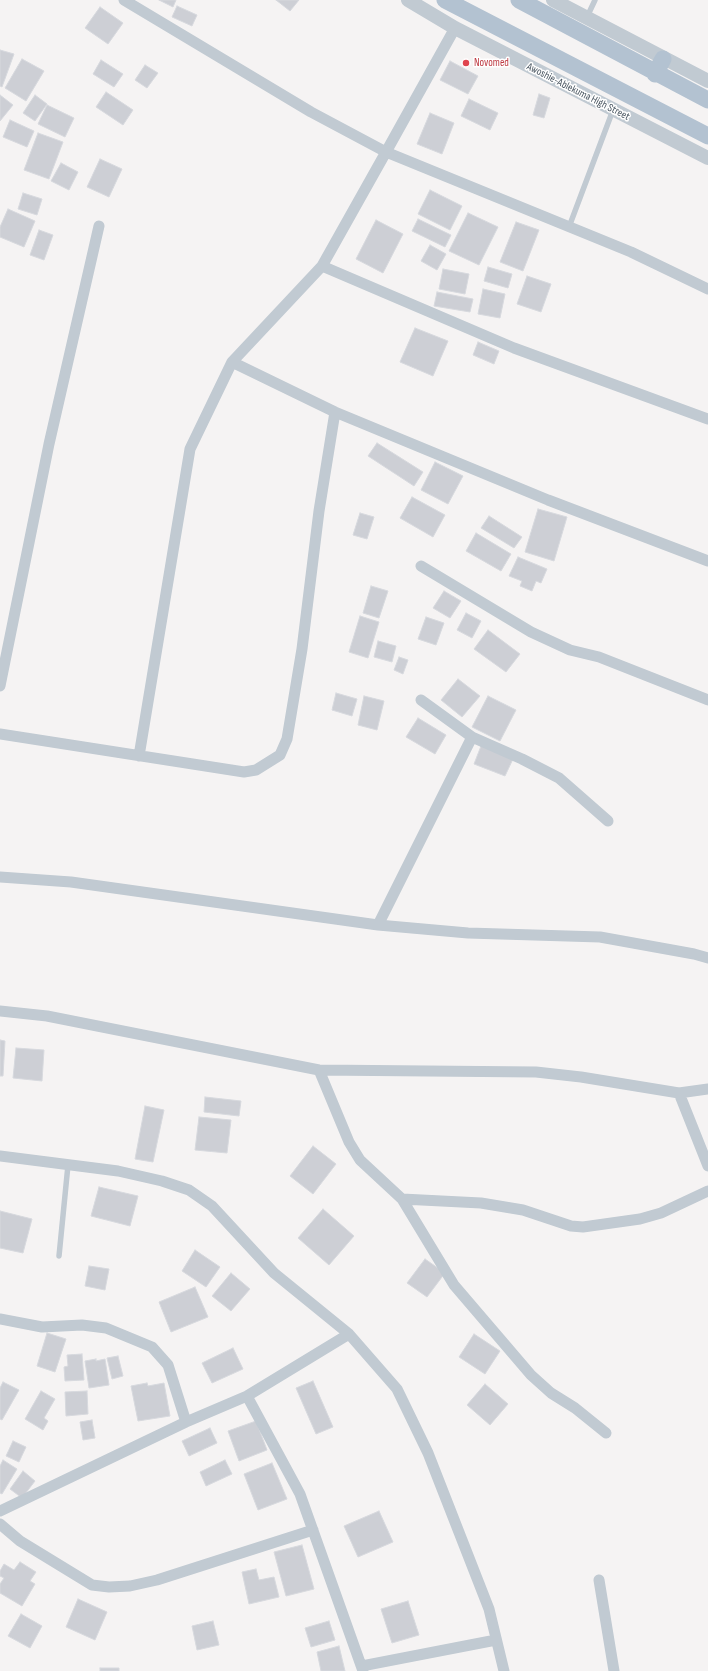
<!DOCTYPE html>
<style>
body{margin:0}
canvas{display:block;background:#f5f3f3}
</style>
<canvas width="708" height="1671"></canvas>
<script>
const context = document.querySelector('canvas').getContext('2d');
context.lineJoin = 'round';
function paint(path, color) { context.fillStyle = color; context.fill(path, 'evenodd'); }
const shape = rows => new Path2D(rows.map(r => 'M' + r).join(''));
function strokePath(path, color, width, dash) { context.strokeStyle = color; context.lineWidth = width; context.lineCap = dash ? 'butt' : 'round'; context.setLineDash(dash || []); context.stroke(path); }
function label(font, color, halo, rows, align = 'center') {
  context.font = font + ' "Sofia Sans Condensed",sans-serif'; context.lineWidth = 3; context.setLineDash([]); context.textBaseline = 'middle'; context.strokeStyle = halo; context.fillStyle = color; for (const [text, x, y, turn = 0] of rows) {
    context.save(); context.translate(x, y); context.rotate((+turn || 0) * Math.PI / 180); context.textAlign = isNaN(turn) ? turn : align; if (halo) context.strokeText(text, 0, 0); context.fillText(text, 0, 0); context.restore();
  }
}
const building = shape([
 [159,0,176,0,173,7,159,0],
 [276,0,299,0,290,11,276,0],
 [177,6,197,15,192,26,172,17,177,6],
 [100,7,123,23,108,44,85,28,100,7],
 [0,50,14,54,2,87,0,86,0,50],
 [22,59,44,71,26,101,5,88,22,59],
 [101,60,123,74,114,87,93,74,101,60],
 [450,61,478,76,468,94,440,80,450,61],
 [145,65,158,73,147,88,135,80,145,65],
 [106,92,133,110,123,125,96,107,106,92],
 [539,94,550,98,544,118,533,115,539,94],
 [0,95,13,105,0,121,0,95],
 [35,95,47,104,35,121,23,113,35,95],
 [469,99,498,113,490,130,461,116,469,99],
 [47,105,74,118,65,137,38,124,47,105],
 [430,113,454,123,442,154,417,144,430,113],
 [10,120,34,131,27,147,3,137,10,120],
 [38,133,63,142,49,179,24,170,38,133],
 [100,159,122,169,109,197,87,187,100,159],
 [61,163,78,172,69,190,51,181,61,163],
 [430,190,462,206,450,230,418,214,430,190],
 [23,193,42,199,37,215,18,209,23,193],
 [8,209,35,221,24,247,0,237,0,227,8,209],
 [468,213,498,227,479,265,449,251,468,213],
 [418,219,451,235,445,247,412,231,418,219],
 [376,220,403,234,383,273,356,259,376,220],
 [516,222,539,230,523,271,500,262,516,222],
 [39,230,53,235,44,260,30,255,39,230],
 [430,245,446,254,437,270,421,261,430,245],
 [488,267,512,274,508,288,484,281,488,267],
 [443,269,469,274,465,294,439,289,443,269],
 [527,276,551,284,541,312,517,304,527,276],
 [483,289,505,294,500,318,478,314,483,289],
 [437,292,473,299,470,312,434,306,437,292],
 [415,328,448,341,433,376,400,362,415,328],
 [478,342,499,351,494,364,473,355,478,342],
 [377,443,423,472,414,486,368,456,377,443],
 [435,462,463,476,448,504,421,490,435,462],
 [412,497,445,515,433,537,400,518,412,497],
 [538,509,567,517,554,561,525,552,538,509],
 [360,513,374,517,367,539,353,535,360,513],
 [489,516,522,537,514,548,481,528,489,516],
 [476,533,511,554,501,571,466,551,476,533],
 [518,557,547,569,541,583,536,581,532,591,520,586,522,581,509,576,518,557],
 [371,586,388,591,379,618,363,613,371,586],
 [444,591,461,601,450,618,433,608,444,591],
 [466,613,481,621,472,638,457,630,466,613],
 [360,616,379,622,368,658,349,652,360,616],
 [426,617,444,623,436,645,418,639,426,617],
 [488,630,520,654,506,672,474,649,488,630],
 [378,641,396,646,392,662,374,657,378,641],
 [399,657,408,660,403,674,394,670,399,657],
 [458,679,480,696,462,717,441,700,458,679],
 [336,693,357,699,352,716,332,710,336,693],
 [364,696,384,701,377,730,358,725,364,696],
 [488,696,516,710,500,741,472,727,488,696],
 [418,718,446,735,435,754,406,737,418,718],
 [481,746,513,759,505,776,474,764,481,746],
 [0,1040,5,1041,3,1076,0,1076,0,1040],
 [16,1048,44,1050,42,1081,13,1078,16,1048],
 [205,1097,241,1101,239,1116,204,1112,205,1097],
 [145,1106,164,1110,153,1162,135,1159,145,1106],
 [199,1117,231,1120,227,1153,195,1150,199,1117],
 [313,1146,336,1164,313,1194,290,1176,313,1146],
 [99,1187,138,1196,130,1226,91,1216,99,1187],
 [323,1209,354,1236,329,1265,298,1238,323,1209],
 [0,1211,32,1219,23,1253,0,1248,0,1211],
 [195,1250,220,1267,206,1287,182,1271,195,1250],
 [425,1259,445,1273,427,1297,407,1283,425,1259],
 [89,1266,109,1269,105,1290,85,1286,89,1266],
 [231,1273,250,1289,231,1311,212,1296,231,1273],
 [195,1287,208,1317,171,1332,159,1302,195,1287],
 [47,1333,66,1339,55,1372,37,1366,47,1333],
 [474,1334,500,1351,485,1374,459,1357,474,1334],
 [233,1348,243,1369,212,1383,202,1363,233,1348],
 [82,1354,84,1380,65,1381,64,1367,68,1366,67,1355,82,1354],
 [118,1356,123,1376,112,1379,107,1358,118,1356],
 [96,1359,96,1361,105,1359,109,1385,89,1388,85,1361,96,1359],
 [313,1381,333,1427,316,1434,296,1388,313,1381],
 [3,1382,19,1390,2,1420,0,1419,0,1388,3,1382],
 [147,1383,148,1386,164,1383,170,1416,138,1421,131,1386,147,1383],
 [485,1384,508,1404,490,1425,467,1405,485,1384],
 [41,1391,55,1399,44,1418,48,1421,43,1430,25,1419,41,1391],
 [87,1391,88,1414,66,1416,65,1392,87,1391],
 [92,1420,95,1438,83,1440,80,1422,92,1420],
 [256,1421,267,1450,239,1461,228,1431,256,1421],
 [210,1428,217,1443,189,1456,182,1441,210,1428],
 [13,1441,26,1447,19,1462,6,1456,13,1441],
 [3,1460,17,1469,2,1494,0,1493,0,1466,3,1460],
 [225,1460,232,1474,206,1486,200,1472,225,1460],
 [272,1463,287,1499,258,1510,244,1474,272,1463],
 [23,1471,35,1481,22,1498,10,1489,23,1471],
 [379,1511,393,1542,358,1557,344,1526,379,1511],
 [302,1545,314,1589,286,1596,274,1552,302,1545],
 [20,1562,36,1572,30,1581,35,1584,22,1606,0,1593,0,1584,4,1578,0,1576,0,1571,4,1564,14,1570,20,1562],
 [256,1569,259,1580,274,1577,279,1597,249,1604,242,1572,256,1569],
 [78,1599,107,1612,95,1640,66,1627,78,1599],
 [408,1601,419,1635,392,1643,381,1609,408,1601],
 [21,1614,42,1626,30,1648,8,1636,21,1614],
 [213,1621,219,1645,197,1650,192,1626,213,1621],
 [329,1621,335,1640,311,1647,305,1628,329,1621],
 [339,1646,345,1671,321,1671,317,1652,339,1646],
 [100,1668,119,1668,119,1671,100,1671,100,1668]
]);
paint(building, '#cdcfd5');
strokePath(building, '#d7d9de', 1);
strokePath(shape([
 [587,17,595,0],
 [569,227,613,110],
 [59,1256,68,1165]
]), '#c1cad2', 5.5);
strokePath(shape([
 [124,0,311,112,386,152,322,266,514,348,708,419],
 [455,28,386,152,631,252,708,289],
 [232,362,335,412,548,500,708,561],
 [421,566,531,632,570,650,599,657,708,700],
 [0,686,49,444,99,226],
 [421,700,472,737,522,759,559,778,608,821],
 [0,734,244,772,256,770,280,755,287,739,302,649,319,511,335,412],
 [139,756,190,449,232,362,322,266],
 [0,877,71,882,378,925,468,933,600,937,694,954,708,958],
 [378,925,472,737],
 [0,1011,47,1016,319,1070,536,1072,581,1077,679,1093,708,1089],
 [319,1070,349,1142,360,1160,402,1199,454,1285,531,1375,551,1393,575,1408,606,1433],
 [679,1093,708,1166],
 [0,1156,118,1171,162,1181,189,1190,212,1206,274,1273,349,1334,397,1389,428,1453,489,1609,504,1671],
 [402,1199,481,1203,523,1210,571,1226,583,1227,640,1219,661,1213,708,1191],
 [0,1319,42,1327,82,1325,106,1328,152,1347,168,1365,186,1422],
 [247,1396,300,1494,363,1671],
 [0,1511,186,1422,247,1396,349,1334],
 [0,1524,20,1541,92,1585,109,1587,130,1586,157,1580,313,1530],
 [599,1580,614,1671],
 [362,1666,496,1640]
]), '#c1cad2', 11);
strokePath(shape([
 [408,0,455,28,708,158],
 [553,0,708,81]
]), '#c1cad2', 14);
strokePath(shape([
 [445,0,708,136],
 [519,0,708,100],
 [655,74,663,59]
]), '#b3c2d1', 17);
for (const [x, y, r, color] of [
 [466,63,4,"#e0444e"]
]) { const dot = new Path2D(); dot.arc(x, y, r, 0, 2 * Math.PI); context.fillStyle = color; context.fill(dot); strokePath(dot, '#fff', 1.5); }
label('11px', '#be3a42', '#fff', [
 ["Novomed",474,63]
], 'left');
label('11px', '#4a5661', '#fff', [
 ["Awoshie-Ablekuma High Street",578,92,27]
]);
</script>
